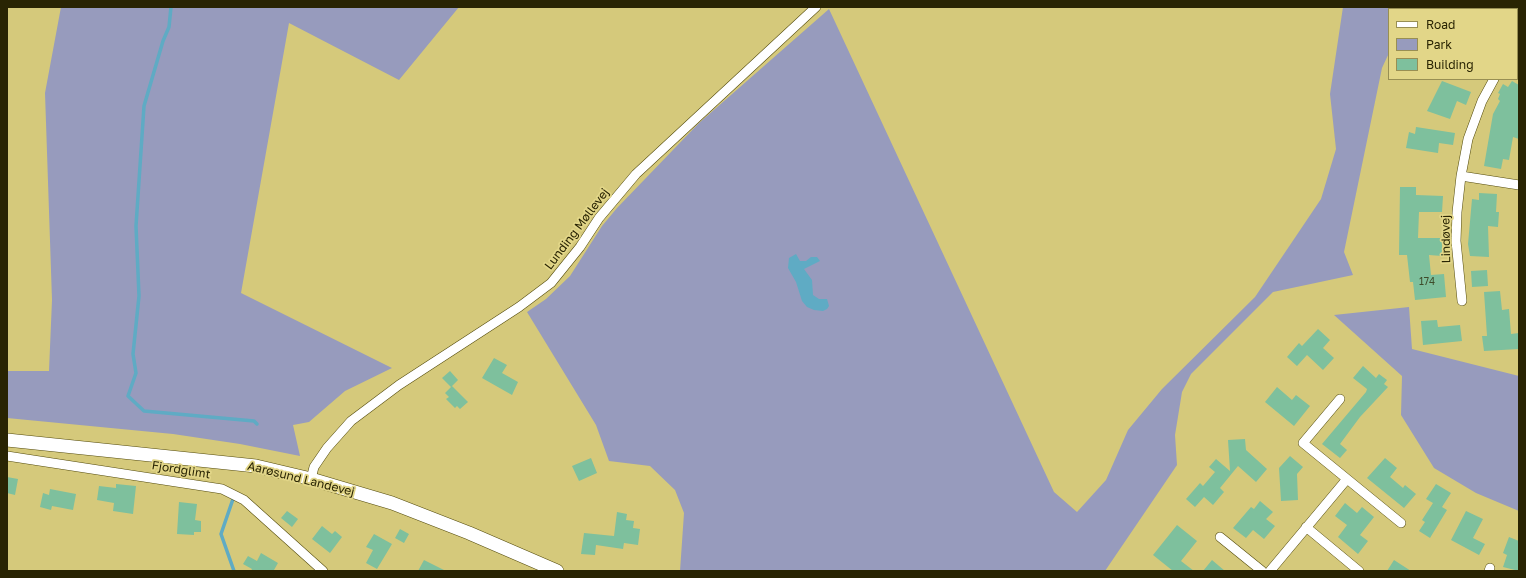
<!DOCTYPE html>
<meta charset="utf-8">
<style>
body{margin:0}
#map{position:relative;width:1526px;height:578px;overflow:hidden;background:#d5c97b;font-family:"Golos Text",sans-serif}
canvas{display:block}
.frame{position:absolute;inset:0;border:8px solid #292403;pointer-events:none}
.legend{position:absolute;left:1388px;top:8px;width:130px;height:72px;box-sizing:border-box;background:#e2d688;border:1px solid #988f53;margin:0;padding:5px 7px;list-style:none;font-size:12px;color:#292403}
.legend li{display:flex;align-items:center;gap:8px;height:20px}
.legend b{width:20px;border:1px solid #988f53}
</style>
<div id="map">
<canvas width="1526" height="578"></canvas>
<div class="frame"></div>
<ul class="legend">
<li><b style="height:5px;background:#fff"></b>Road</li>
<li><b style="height:11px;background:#979bbd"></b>Park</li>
<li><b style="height:11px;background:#7ec09d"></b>Building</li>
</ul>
</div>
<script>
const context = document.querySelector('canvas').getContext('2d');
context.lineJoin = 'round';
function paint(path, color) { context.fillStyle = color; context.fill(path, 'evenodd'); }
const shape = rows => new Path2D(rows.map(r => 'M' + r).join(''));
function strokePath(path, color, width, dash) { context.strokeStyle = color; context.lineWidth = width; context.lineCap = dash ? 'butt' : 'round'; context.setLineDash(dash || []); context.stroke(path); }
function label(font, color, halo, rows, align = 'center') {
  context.font = font + ' "Golos Text",sans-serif'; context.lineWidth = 3.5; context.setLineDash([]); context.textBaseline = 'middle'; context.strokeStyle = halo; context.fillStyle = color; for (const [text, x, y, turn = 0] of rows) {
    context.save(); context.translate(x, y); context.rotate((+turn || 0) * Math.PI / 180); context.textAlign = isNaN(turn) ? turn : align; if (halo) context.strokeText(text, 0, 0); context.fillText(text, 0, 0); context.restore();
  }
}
paint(shape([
 [61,7,459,7,399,80,289,23,241,293,392,368,345,391,309,422,293,425,300,456,240,444,173,434,7,418,7,371,49,371,52,300,45,93],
 [1343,7,1411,7,1410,9,1389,9,1389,53,1382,68,1344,252,1353,275,1273,292,1191,374,1182,392,1175,435,1177,465,1105,571,680,571,684,513,675,490,650,466,609,461,596,425,527,312,546,299,570,276,602,226,617,208,699,123,829,9,1054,492,1077,512,1106,480,1128,430,1162,389,1255,297,1321,199,1336,149,1330,94],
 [1409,307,1412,349,1519,376,1519,511,1476,493,1434,468,1401,415,1402,376,1334,315]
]), '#979bbd');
paint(shape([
 [796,254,800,261,806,261,811,257,817,257,820,261,804,269,812,280,813,295,819,299,827,299,829,306,827,309,823,311,814,310,807,307,802,301,796,282,788,268,789,258]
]), '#5fabc4');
strokePath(shape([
 [171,7,169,27,163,41,144,106,136,226,139,296,133,354,136,373,128,396,144,411,254,421,257,424],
 [233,499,221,534,234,571]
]), '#5fabc4', 3.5);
paint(shape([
 [1442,81,1471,92,1466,105,1457,101,1450,119,1427,111],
 [1512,81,1519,85,1519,139,1513,137,1509,160,1503,159,1501,169,1484,166,1493,114,1500,101,1498,99,1500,94,1498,93,1503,84,1508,87],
 [1416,127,1455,133,1453,145,1439,143,1438,153,1406,148,1409,132,1415,134],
 [1400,187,1416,187,1416,195,1443,196,1442,212,1419,212,1418,238,1442,238,1442,256,1429,255,1431,275,1444,274,1446,297,1415,300,1413,282,1410,282,1407,255,1399,255],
 [1479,193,1497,194,1496,212,1499,212,1498,227,1488,226,1489,257,1470,256,1468,244,1472,199,1479,200],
 [1487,270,1488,286,1472,287,1471,271],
 [1500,291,1502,310,1509,309,1511,334,1519,333,1519,349,1484,351,1482,336,1487,336,1484,292],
 [1437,320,1438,327,1460,325,1462,341,1423,345,1421,321],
 [1318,329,1330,340,1323,348,1334,358,1323,370,1307,355,1297,366,1287,357,1299,343,1302,346],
 [494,358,507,365,502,373,518,382,512,395,482,378],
 [1363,366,1376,378,1379,374,1387,380,1384,384,1388,387,1360,417,1340,444,1347,450,1340,458,1322,444,1366,392,1367,389,1353,378],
 [450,371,458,380,451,387,442,378],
 [452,386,468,402,460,409,457,406,455,408,446,399,449,397,445,393],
 [1277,387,1292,400,1296,395,1310,406,1294,426,1265,402],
 [1245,439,1246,450,1267,469,1256,482,1238,466,1220,488,1224,492,1213,505,1204,497,1195,507,1186,499,1200,483,1203,486,1215,472,1209,467,1216,459,1230,471,1228,440],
 [1290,456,1303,467,1297,474,1298,500,1281,501,1279,468],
 [591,458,597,473,579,481,572,466],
 [1385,458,1397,468,1390,477,1403,488,1405,485,1416,494,1404,508,1367,478],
 [7,477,18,479,15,495,7,493],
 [116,484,136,486,133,514,113,511,114,503,97,500,99,486,116,488],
 [1436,484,1451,493,1442,507,1447,510,1430,538,1419,531,1425,522,1422,520,1433,503,1426,499],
 [50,489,76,494,73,510,52,506,51,510,40,507,43,493,49,495],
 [1260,501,1273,512,1266,519,1275,526,1264,539,1253,530,1246,538,1233,528,1251,507,1254,509],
 [179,502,197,504,195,520,201,521,201,532,194,532,194,535,177,534],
 [1345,503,1357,513,1362,507,1374,517,1360,535,1368,541,1358,554,1338,537,1347,525,1335,516],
 [287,511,298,519,292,527,281,518],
 [1466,511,1483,519,1473,538,1485,544,1479,555,1451,540],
 [617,512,627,514,626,520,634,521,633,528,640,529,638,545,624,543,623,549,596,545,595,555,581,554,584,533,614,536],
 [1177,525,1197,541,1181,561,1194,571,1173,571,1153,555],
 [322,526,332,534,335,531,342,537,330,553,312,539],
 [400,529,409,534,404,543,395,538],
 [374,534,392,544,377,569,366,563,373,550,366,547],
 [1509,537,1519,541,1519,571,1503,567,1507,555,1503,553],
 [261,553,278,563,274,570,275,571,251,571,252,569,243,564,248,556,257,561],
 [424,560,446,571,418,571],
 [1212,560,1225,571,1203,571],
 [1394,560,1411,571,1387,571]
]), '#7ec09d');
const street = shape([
 [1461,176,1519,185],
 [1462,301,1456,241,1457,212,1461,176,1468,139,1482,101,1494,79],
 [1340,399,1303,443,1401,523],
 [7,456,222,489,244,500,323,571],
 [311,479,314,467,327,448,351,421,399,385,519,307,551,283,580,247,599,218,636,174,816,7],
 [1306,527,1359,571],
 [1220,537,1262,571],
 [1270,571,1347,479],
 [1489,571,1490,568]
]);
const secondary = shape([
 [7,440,256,466,311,479,392,503,469,533,557,571]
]);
strokePath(street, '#544b0c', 10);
strokePath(secondary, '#544b0c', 14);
strokePath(street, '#fff', 9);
strokePath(secondary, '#fff', 13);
label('10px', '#3e4b2a', null, [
 ["174",1427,282]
]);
label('12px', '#292403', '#e2d688', [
 ["Lunding Møllevej",577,229,-53],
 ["Lindøvej",1446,239,-91],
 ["Fjordglimt",181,470,9],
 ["Aarøsund Landevej",301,479,14]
]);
</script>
